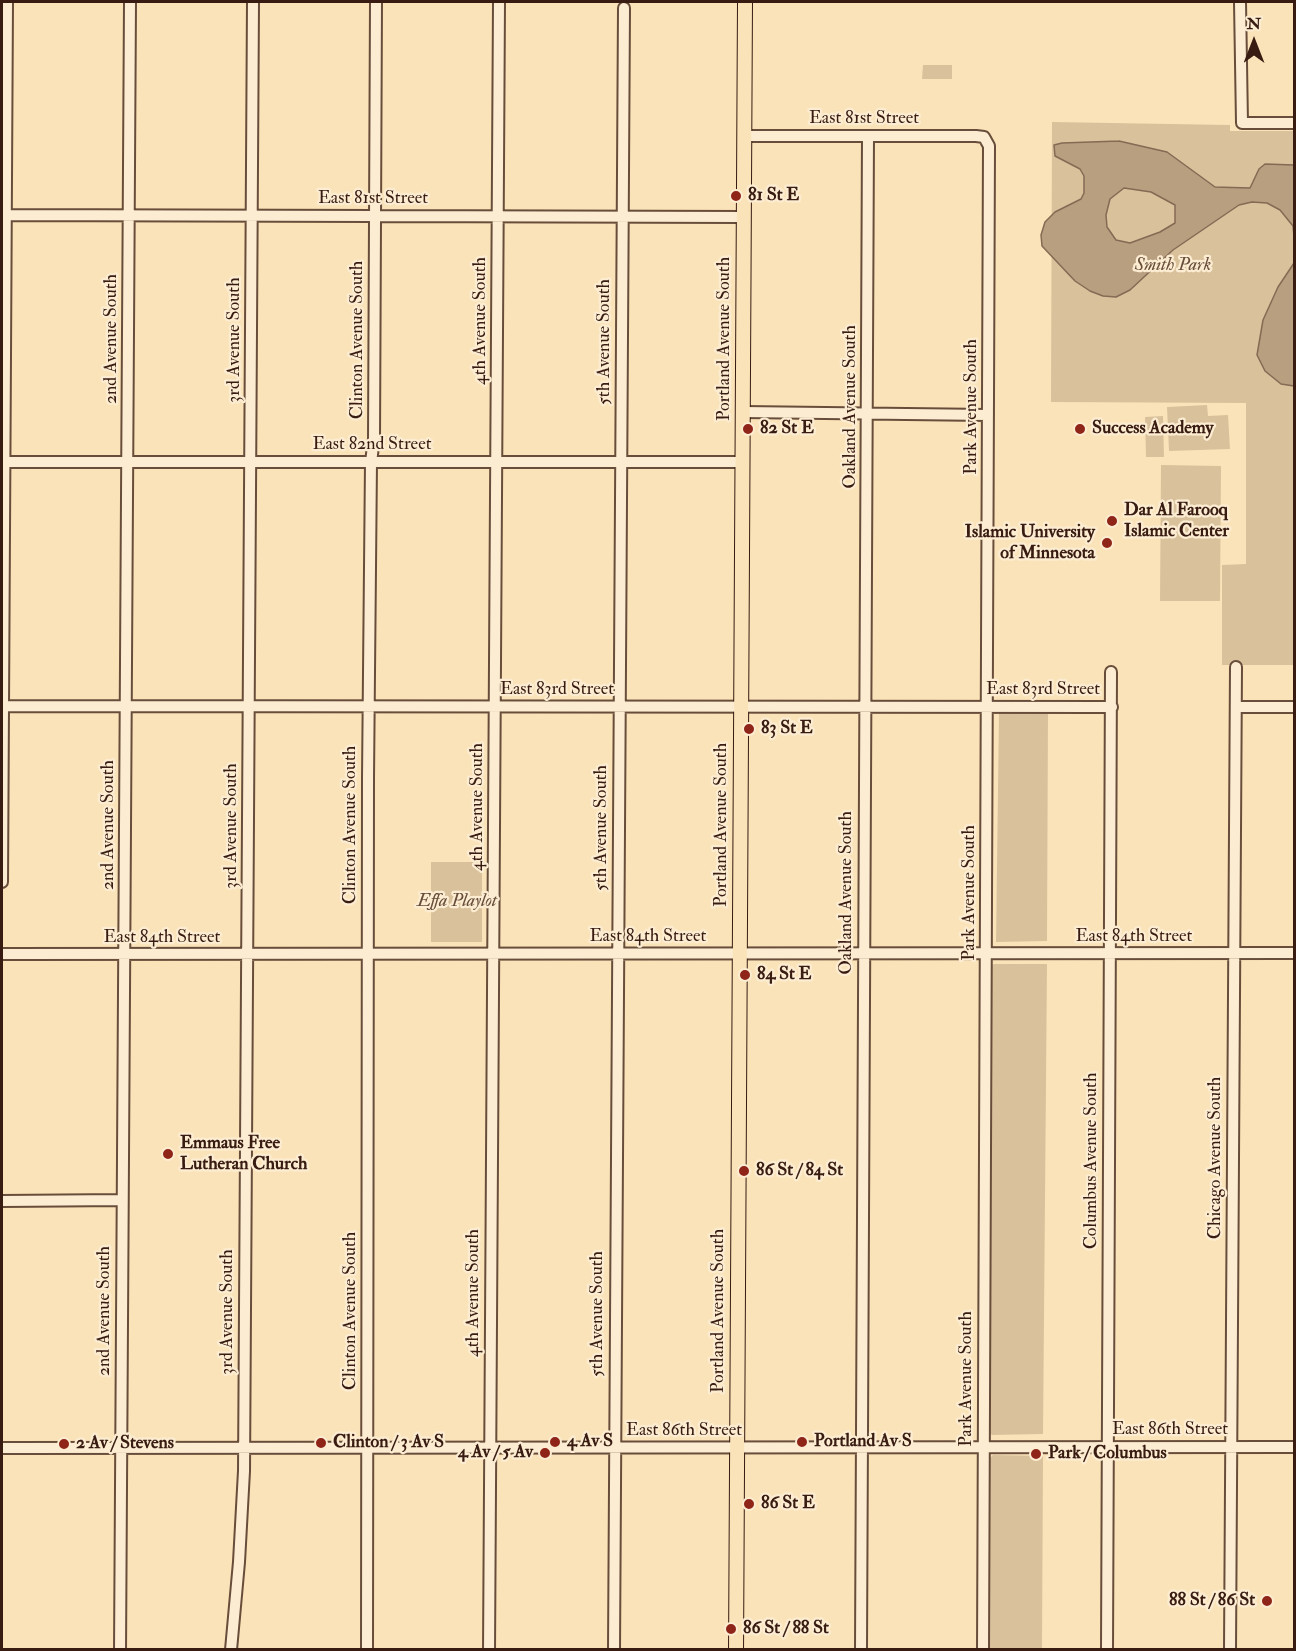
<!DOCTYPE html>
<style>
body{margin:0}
#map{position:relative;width:1296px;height:1651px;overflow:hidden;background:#fae3b9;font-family:"IM FELL Double Pica",serif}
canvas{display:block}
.frame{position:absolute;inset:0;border:3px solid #381b11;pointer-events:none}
.north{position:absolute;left:1224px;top:12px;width:60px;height:60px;-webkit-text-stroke:4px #fcedd2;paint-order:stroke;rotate:0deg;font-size:16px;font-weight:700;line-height:24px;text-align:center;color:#381b11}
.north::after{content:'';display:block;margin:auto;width:21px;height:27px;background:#381b11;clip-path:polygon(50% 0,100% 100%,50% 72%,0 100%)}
</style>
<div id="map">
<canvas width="1296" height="1651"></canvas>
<div class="frame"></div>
<div class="north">N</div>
</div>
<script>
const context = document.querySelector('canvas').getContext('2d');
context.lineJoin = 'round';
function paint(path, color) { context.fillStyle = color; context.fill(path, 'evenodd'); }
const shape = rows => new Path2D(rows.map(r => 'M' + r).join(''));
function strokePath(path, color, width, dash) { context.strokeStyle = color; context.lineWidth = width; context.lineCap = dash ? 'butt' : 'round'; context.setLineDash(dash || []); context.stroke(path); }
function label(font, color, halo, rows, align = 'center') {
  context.font = font + ' "IM FELL Double Pica",serif'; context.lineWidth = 4.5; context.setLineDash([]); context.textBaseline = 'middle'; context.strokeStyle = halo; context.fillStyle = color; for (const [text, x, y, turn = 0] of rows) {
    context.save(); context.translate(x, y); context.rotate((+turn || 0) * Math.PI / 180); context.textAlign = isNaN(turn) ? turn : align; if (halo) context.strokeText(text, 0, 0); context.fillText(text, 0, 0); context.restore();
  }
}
paint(shape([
 [923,65,952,65,952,79,922,79],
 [1052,122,1230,125,1230,131,1294,131,1294,665,1222,665,1222,565,1246,564,1246,403,1051,402],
 [1207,405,1208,416,1228,415,1230,449,1169,451,1167,407],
 [1163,416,1164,457,1146,457,1145,417],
 [1161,465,1221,466,1220,601,1160,601],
 [999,713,1048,713,1047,941,996,942],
 [431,862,482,862,482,942,431,942],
 [994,964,1047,964,1043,1434,992,1435,989,1432,992,965],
 [993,1455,1043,1456,1042,1649,988,1650,989,1459]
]), '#d9c19c');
const water = shape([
 [1119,141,1167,152,1215,187,1250,188,1259,169,1265,164,1294,165,1294,236,1293,226,1280,210,1267,203,1252,202,1239,205,1173,250,1130,290,1116,297,1103,296,1090,291,1075,281,1042,246,1041,235,1045,222,1055,212,1081,199,1084,193,1084,176,1080,169,1055,156,1054,145,1062,143,1119,141],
 [1124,188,1151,192,1175,205,1175,223,1160,232,1130,243,1116,240,1107,227,1106,215,1110,199,1124,188],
 [1294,263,1294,386,1281,384,1265,371,1257,355,1263,320,1278,287,1294,263]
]);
paint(water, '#b89f80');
strokePath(water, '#856a54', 1.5);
const minor = shape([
 [1240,2,1242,123,1294,123],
 [745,136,976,136,984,137,989,146,983,1650],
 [2,215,744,217],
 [743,412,988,415],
 [2,462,742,462],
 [2,706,1112,707],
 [1236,707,1294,707],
 [2,882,7,2],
 [2,954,1294,953],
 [2,1201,122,1200],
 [2,1448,1294,1447],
 [120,1650,130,2],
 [231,1650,239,1562,244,1471,253,2],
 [367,1650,368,778,371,462,374,439,376,2],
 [489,1650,499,2],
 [614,1650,624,8],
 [861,1650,868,136],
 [1107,1650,1111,672],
 [1230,1650,1236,667]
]);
const major = shape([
 [736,1650,745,2]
]);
strokePath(minor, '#684d3b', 14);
strokePath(major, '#381b11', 16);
strokePath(minor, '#fcedd2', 10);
strokePath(major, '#fae3b9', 14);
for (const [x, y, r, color] of [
 [736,196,6,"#8f2418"],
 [748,429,6,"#8f2418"],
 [1080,429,6,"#8f2418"],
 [1112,521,6,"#8f2418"],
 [1107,543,6,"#8f2418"],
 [749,729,6,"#8f2418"],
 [745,975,6,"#8f2418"],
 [168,1154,6,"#8f2418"],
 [744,1171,6,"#8f2418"],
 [555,1442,6,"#8f2418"],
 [802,1442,6,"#8f2418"],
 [321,1443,6,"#8f2418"],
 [64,1444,6,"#8f2418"],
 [545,1453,6,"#8f2418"],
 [1036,1454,6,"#8f2418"],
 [749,1504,6,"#8f2418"],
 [1267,1601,6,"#8f2418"],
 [731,1629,6,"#8f2418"]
]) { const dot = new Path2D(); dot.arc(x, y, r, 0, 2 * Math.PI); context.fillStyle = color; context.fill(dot); strokePath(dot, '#fcedd2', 2); }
label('18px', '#381b11', '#fcedd2', [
 ["East 81st Street",864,119],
 ["East 81st Street",373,199],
 ["4th Avenue South",481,321,-90],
 ["2nd Avenue South",112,339,-90],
 ["Portland Avenue South",725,339,-90],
 ["3rd Avenue South",235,340,-90],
 ["Clinton Avenue South",358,340,-90],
 ["5th Avenue South",605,342,-90],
 ["Oakland Avenue South",851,407,-90],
 ["Park Avenue South",972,407,-90],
 ["East 82nd Street",372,445],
 ["East 83rd Street",557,690],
 ["East 83rd Street",1043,690],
 ["4th Avenue South",478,807,-90],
 ["2nd Avenue South",109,825,-90],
 ["Clinton Avenue South",351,825,-90],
 ["Portland Avenue South",722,825,-90],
 ["3rd Avenue South",232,826,-90],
 ["5th Avenue South",602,828,-90],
 ["Oakland Avenue South",847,893,-90],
 ["Park Avenue South",970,893,-90],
 ["East 84th Street",648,937],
 ["East 84th Street",1134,937],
 ["East 84th Street",162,938],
 ["Chicago Avenue South",1216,1158,-90],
 ["Columbus Avenue South",1092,1161,-90],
 ["4th Avenue South",474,1293,-90],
 ["2nd Avenue South",105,1311,-90],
 ["Clinton Avenue South",351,1311,-90],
 ["Portland Avenue South",719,1311,-90],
 ["3rd Avenue South",228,1312,-90],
 ["5th Avenue South",598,1314,-90],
 ["Park Avenue South",967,1379,-90],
 ["East 86th Street",1170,1430],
 ["East 86th Street",684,1431]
]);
label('bold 18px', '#381b11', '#fcedd2', [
 ["81 St E",748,196],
 ["82 St E",760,429],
 ["Success Academy",1092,429],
 ["Dar Al Farooq",1124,511],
 ["Islamic Center",1124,532],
 ["Islamic University",1095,533,"right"],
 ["of Minnesota",1095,554,"right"],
 ["83 St E",761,729],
 ["84 St E",757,975],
 ["Emmaus Free",180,1144],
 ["Lutheran Church",180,1165],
 ["86 St / 84 St",756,1171],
 ["4 Av S",567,1442],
 ["Portland Av S",814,1442],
 ["Clinton / 3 Av S",333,1443],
 ["2 Av / Stevens",76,1444],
 ["4 Av / 5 Av",533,1453,"right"],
 ["Park / Columbus",1048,1454],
 ["86 St E",761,1504],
 ["88 St / 86 St",1255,1601,"right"],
 ["86 St / 88 St",743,1629]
], 'left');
label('italic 18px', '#684d3b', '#fcedd2', [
 ["Smith Park",1173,266],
 ["Effa Playlot",457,902]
]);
</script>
